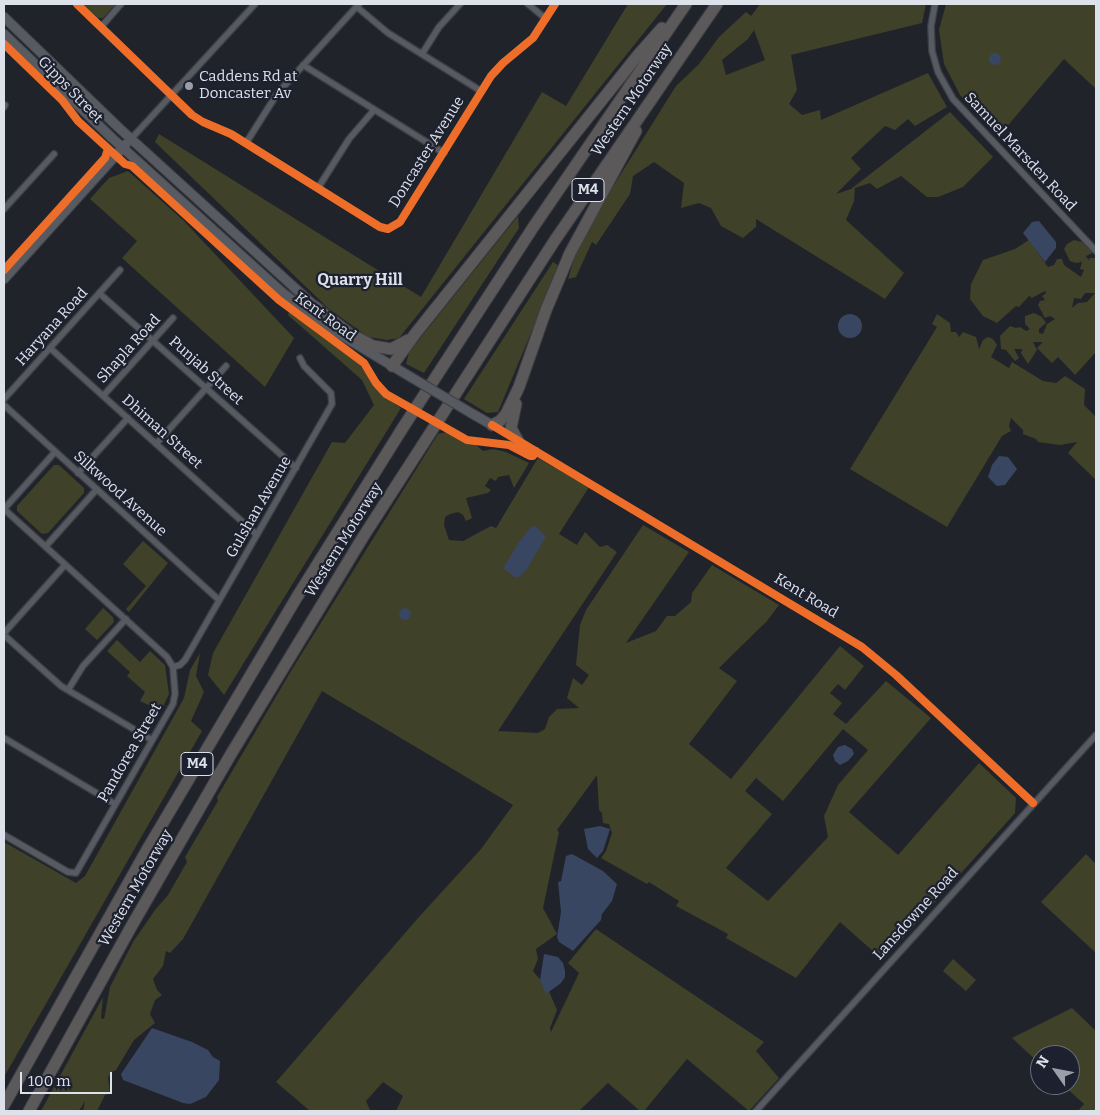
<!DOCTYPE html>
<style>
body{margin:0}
#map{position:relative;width:1100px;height:1115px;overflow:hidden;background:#21232b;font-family:Bitter,serif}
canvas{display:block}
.frame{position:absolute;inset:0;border:5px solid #dde1ea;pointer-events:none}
.north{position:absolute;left:1030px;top:1045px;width:50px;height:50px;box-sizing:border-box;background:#1d212f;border:1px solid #6a6e7a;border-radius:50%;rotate:303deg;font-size:14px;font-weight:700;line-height:20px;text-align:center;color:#dde1ea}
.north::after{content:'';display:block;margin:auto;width:18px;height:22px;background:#9b9ea7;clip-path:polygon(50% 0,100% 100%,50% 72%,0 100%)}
.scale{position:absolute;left:20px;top:1072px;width:92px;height:22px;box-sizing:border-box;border:2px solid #dde1ea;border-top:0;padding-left:6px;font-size:15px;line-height:18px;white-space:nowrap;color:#dde1ea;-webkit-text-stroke:4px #1d212f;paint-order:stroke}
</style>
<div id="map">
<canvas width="1100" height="1115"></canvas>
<div class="frame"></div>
<div class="north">N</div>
<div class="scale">100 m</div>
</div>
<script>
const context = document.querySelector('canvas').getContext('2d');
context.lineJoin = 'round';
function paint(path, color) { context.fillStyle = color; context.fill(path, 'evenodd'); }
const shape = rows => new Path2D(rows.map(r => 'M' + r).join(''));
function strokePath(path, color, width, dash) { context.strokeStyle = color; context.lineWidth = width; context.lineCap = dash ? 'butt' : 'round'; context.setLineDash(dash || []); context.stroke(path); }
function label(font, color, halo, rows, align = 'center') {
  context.font = font + ' Bitter,serif'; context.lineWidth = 4.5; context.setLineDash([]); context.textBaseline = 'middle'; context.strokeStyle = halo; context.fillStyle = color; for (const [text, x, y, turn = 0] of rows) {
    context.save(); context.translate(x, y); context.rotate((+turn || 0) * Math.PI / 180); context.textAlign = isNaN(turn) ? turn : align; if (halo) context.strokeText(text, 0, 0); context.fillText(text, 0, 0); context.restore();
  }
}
paint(shape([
 [83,4,116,4,103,18,98,18],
 [628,4,667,4,399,338,387,340,368,337,328,308,155,142,159,134,421,297,542,92,566,106],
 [760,4,926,4,922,23,791,55,797,90,789,104,802,115,820,110,821,120,928,73,947,107,915,126,908,119,895,130,885,126,851,158,861,169,836,194,851,189,950,112,993,157,963,187,938,197,927,197,901,176,877,189,870,183,855,188,854,201,846,220,904,273,885,299,756,219,756,227,743,238,721,226,711,208,699,203,681,208,684,183,654,162,633,176,630,194,596,245,592,242,576,277,568,279,577,249,602,204,676,86,699,64,719,37,746,12,751,16],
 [754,30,765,60,726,75,722,60,748,39],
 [946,4,1096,4,1096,89,1064,59,999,136,960,95,944,64,939,30],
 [128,171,183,220,294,338,265,387,122,258,137,241,90,199,109,178],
 [518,216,519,228,424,373,406,364,409,352],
 [1029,240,1048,267,1054,265,1057,259,1062,259,1064,265,1081,277,1084,270,1080,269,1082,262,1076,263,1070,261,1064,249,1067,244,1074,240,1082,242,1094,252,1086,256,1087,258,1089,260,1090,258,1096,258,1096,352,1075,375,1058,357,1052,363,1037,348,1043,342,1033,342,1037,350,1028,364,1021,353,1022,349,1014,349,1019,358,1015,361,1006,350,1001,349,1000,336,1010,326,1016,328,1020,327,1026,331,1030,329,1025,324,1025,316,1034,313,1042,317,1046,323,1039,329,1039,333,1043,334,1047,324,1055,319,1050,316,1045,318,1038,305,1040,301,1045,300,1042,296,1046,293,1045,291,1032,298,1029,296,1019,307,1016,306,997,323,983,316,970,299,971,284,983,260,1015,249],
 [1085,293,1095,293,1087,302,1078,303,1072,308,1074,298,1081,299],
 [553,262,559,266,498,412,487,413,464,399],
 [289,312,357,361,383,396,401,408,224,695,208,675,213,653,332,442,345,443,374,405,362,380,288,315],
 [937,314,950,323,951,332,956,332,959,337,963,332,976,337,979,349,983,340,988,337,993,339,997,345,991,357,1009,368,1012,362,1043,381,1056,383,1065,376,1085,389,1084,405,1096,417,1096,480,1068,453,1077,442,1060,445,1038,442,1036,439,1023,434,1023,430,1011,418,1009,426,1011,431,1002,436,947,527,850,469,937,327,932,324],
 [447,432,458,439,476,445,483,451,493,449,506,452,529,463,514,488,509,475,498,477,496,481,490,478,485,486,491,490,488,493,466,498,472,518,466,521,463,515,458,512,450,514,445,517,444,525,449,540,463,541,491,526,496,528,538,458,589,487,559,534,577,545,585,532,600,547,607,545,617,552,498,731,538,733,545,729,549,717,557,709,579,708,567,698,573,678,582,685,589,675,576,665,580,625,586,610,643,525,689,552,626,643,656,631,667,616,675,616,691,602,692,593,712,565,779,605,767,621,719,668,737,681,689,744,731,779,840,646,864,666,845,690,838,684,830,693,842,703,833,714,846,724,886,681,931,718,849,812,898,855,979,763,1016,798,1015,813,883,960,840,922,796,978,726,938,728,934,676,906,679,901,649,882,647,884,601,858,606,851,612,833,609,824,603,823,602,813,599,810,597,775,557,830,559,832,543,908,557,934,536,949,538,959,533,971,548,989,557,1010,550,1028,551,1032,579,973,568,963,596,929,764,1042,756,1051,779,1078,749,1111,687,1059,644,1111,640,1111,608,1083,579,1111,396,1111,403,1096,383,1082,366,1101,370,1110,368,1111,310,1111,276,1082,418,918,481,849,513,805,322,691,183,939,170,953,166,951,163,966,153,979,157,990,162,995,155,1000,150,1014,155,1023,134,1040,116,1070,111,1072,108,1078,110,1093,105,1095,97,1111,83,1111,85,1101,79,1111,41,1111,103,997,101,1018,104,1019,110,987,133,942,155,910,168,895,187,862,185,857,218,801,217,797,291,671,438,434],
 [843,729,868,750,838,785,824,816,828,837,768,901,726,868,772,814,745,791,756,778,783,801],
 [54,465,59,465,84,488,84,493,48,533,42,534,17,511,17,506],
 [143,541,168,563,129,612,126,609,146,586,123,564],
 [103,608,113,617,114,622,97,640,85,629],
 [117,640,140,662,150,651,165,665,169,694,161,711,140,701,145,692,127,676,130,672,107,651],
 [200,653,196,676,204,692,191,721,202,731,4,1077,4,842,76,883,85,876,184,698,190,670],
 [1086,854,1096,864,1096,953,1041,902],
 [953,959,976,980,966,991,943,971],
 [1072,1008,1096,1031,1096,1111,1078,1111,1084,1104,1063,1085,1070,1085,1070,1055,1040,1055,1040,1064,1012,1038]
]), '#3f4128');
paint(shape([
 '989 59a6 6 0 1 1 12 0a6 6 0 1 1-12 0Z',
 [1039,221,1056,242,1056,248,1045,262,1023,233,1032,222],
 '838 326a12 12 0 1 1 24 0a12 12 0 1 1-24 0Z',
 [999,456,1008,457,1017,469,1005,485,997,486,988,477,992,465],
 [535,526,546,536,527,569,519,577,515,577,504,569,505,565,519,542,531,527],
 '399 614a6 6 0 1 1 12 0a6 6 0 1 1-12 0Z',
 [845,745,852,749,854,754,848,761,840,765,835,761,833,755,838,747],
 [600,826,610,829,603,851,597,858,588,849,584,829],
 [572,854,603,871,617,884,612,901,602,914,601,920,573,951,559,942,557,937,561,912,558,882,561,881,566,856],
 [544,954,558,957,563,963,565,971,565,977,561,983,546,994,540,980],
 [152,1028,192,1042,208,1050,213,1057,220,1061,219,1080,206,1097,190,1104,183,1103,123,1080,121,1074]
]), '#394661');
const street = shape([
 [77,4,192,115,203,122,231,134,380,227,388,229,400,222,491,76,503,63,533,38,555,4],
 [528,4,546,19],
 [935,4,931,26,932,51,938,72,953,99,1096,251],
 [357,7,388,33,481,91],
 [101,27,121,4],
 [422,54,439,27,460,4],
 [303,65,444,153],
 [4,107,5,105],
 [131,139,255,4],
 [246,143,277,94,359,4],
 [318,188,349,139,374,110],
 [4,209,54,154],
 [99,293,296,468],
 [50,348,257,535],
 [103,396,173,318],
 [4,399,120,270],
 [4,405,219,600],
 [492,425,862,647,896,675,1033,803],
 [156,444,226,366],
 [78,473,128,418],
 [4,509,55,452],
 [46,546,97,489],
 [4,633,65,565],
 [4,635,61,686,152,740],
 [173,667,180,665,185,660,332,404,331,393,304,366,300,358],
 [68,690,83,666,126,619],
 [4,738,115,804],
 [4,835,68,872,76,873,173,704,175,694,173,667,167,657,4,509],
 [756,1111,1096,735]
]);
const secondary = shape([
 [4,17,118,127,318,309],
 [4,34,112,138,283,293,331,329,409,376],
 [4,279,126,144],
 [471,413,492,425]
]);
const highway = shape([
 [314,306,349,333,373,346,391,349,408,340],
 [392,366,415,334,638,55,662,28],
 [516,404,511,428,518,441],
 [492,425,500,421,506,414,519,387,546,310,570,253,636,131],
 [4,1105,148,848,297,597,402,429,534,226,686,4],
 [29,1111,131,927,231,754,363,537,555,240,717,4]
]);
strokePath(street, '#3d3f46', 8);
strokePath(secondary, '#3d3f46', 11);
strokePath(highway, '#3d3f46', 13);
strokePath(street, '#585a61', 5.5);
strokePath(secondary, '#585a61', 9);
strokePath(highway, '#5c595a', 11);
const secondaryBridge = shape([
 [409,376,471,413]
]);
strokePath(secondaryBridge, '#3d3f46', 11, []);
strokePath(secondaryBridge, '#585a61', 9);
strokePath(shape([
 [77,4,192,115,203,122,231,134,380,227,388,229,400,222,491,76,503,63,533,38,555,4],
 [4,44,62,100,78,121,125,164,132,166,279,300,364,363,376,383,386,394,467,440,509,445,530,456,533,456,536,451],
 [4,270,105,158,108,149],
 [492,425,862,647,896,675,1033,803]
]), '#ee6e29', 8);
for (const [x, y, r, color] of [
 [189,86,5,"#9b9ea7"]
]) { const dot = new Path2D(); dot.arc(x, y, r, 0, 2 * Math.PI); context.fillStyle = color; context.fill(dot); strokePath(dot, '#1d212f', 2); }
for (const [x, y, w] of [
 [588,190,32],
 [197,764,32]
]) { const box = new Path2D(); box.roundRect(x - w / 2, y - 11.5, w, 23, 4); context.fillStyle = '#1d212f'; context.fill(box); strokePath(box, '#dde1ea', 1); }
label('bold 14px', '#dde1ea', null, [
 ["M4",588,190],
 ["M4",197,764]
]);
label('15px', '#dde1ea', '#1d212f', [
 ["Caddens Rd at",199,77],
 ["Doncaster Av",199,94]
], 'left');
label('15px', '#dde1ea', '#1d212f', [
 ["Gipps Street",70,90,46],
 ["Western Motorway",632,100,-56],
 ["Doncaster Avenue",427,152,-58],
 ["Samuel Marsden Road",1020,152,47],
 ["Kent Road",325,317,36],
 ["Haryana Road",52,327,-48],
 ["Shapla Road",129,349,-48],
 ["Punjab Street",206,371,42],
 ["Dhiman Street",162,432,42],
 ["Silkwood Avenue",120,494,42],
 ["Gulshan Avenue",259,507,-60],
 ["Western Motorway",344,540,-58],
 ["Kent Road",806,596,31],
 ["Pandorea Street",130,753,-60],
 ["Western Motorway",136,888,-60],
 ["Lansdowne Road",916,914,-48]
]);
label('bold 16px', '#dde1ea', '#1d212f', [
 ["Quarry Hill",360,281]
]);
</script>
